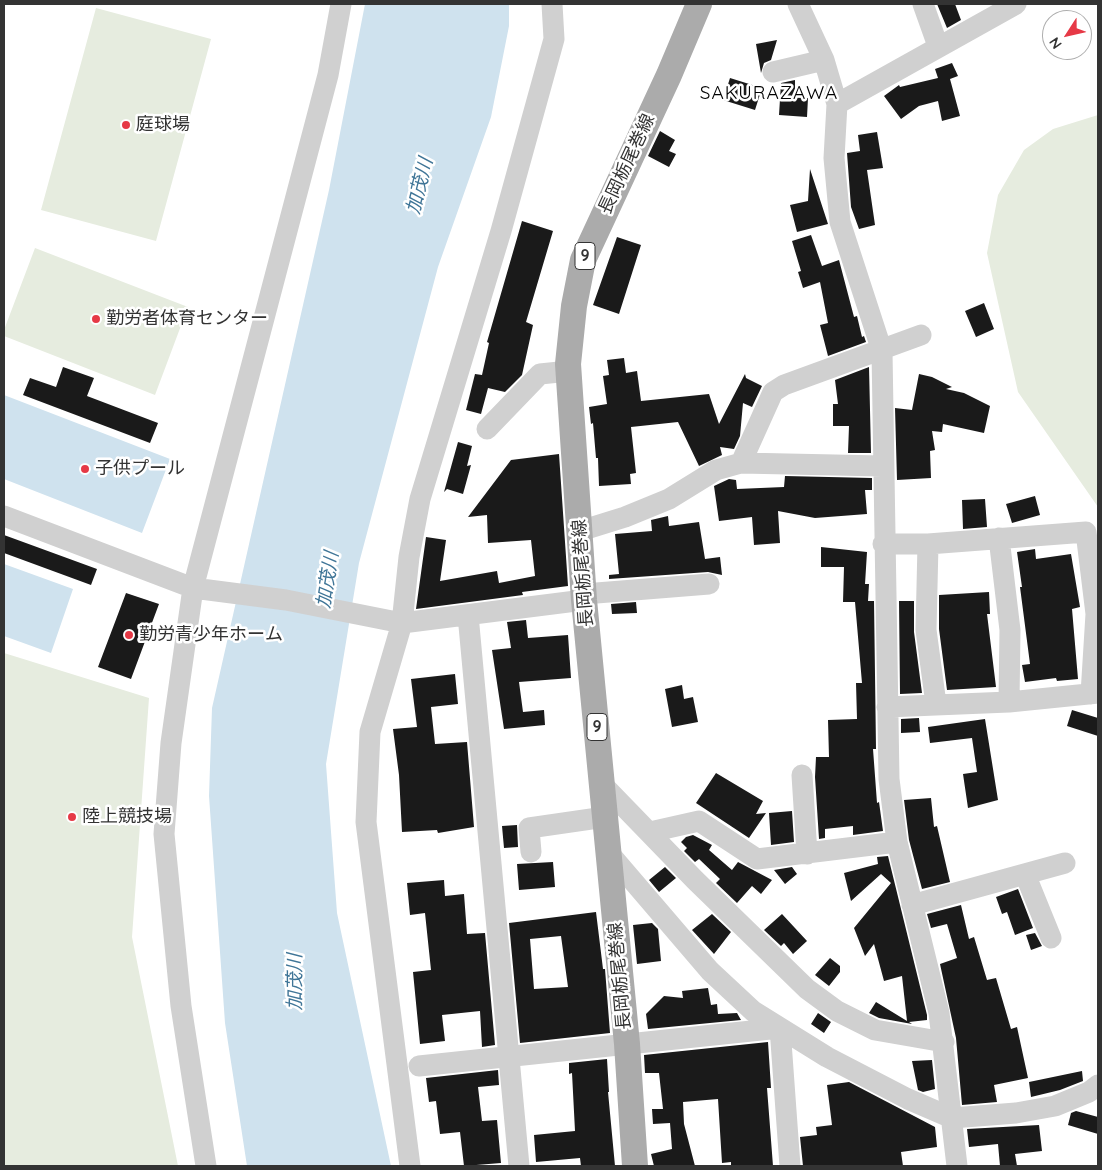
<!DOCTYPE html>
<meta charset="utf-8">
<style>
body{margin:0}
#map{position:relative;width:1102px;height:1170px;overflow:hidden;background:#fff;font-family:Quicksand,sans-serif}
canvas{display:block}
.frame{position:absolute;inset:0;border:5px solid #333;pointer-events:none}
.north{position:absolute;left:1042px;top:10px;width:50px;height:50px;box-sizing:border-box;background:#fff;border:1px solid #adadad;border-radius:50%;rotate:235deg;font-size:14px;font-weight:700;line-height:20px;text-align:center;color:#333}
.north::after{content:'';display:block;margin:auto;width:18px;height:22px;background:#e63946;clip-path:polygon(50% 0,100% 100%,50% 72%,0 100%)}
</style>
<div id="map">
<canvas width="1102" height="1170"></canvas>
<div class="frame"></div>
<div class="north">N</div>
</div>
<script>
const context = document.querySelector('canvas').getContext('2d');
context.lineJoin = 'round';
function paint(path, color) { context.fillStyle = color; context.fill(path, 'evenodd'); }
const shape = rows => new Path2D(rows.map(r => 'M' + r).join(''));
function strokePath(path, color, width, dash) { context.strokeStyle = color; context.lineWidth = width; context.lineCap = dash ? 'butt' : 'round'; context.setLineDash(dash || []); context.stroke(path); }
function label(font, color, halo, rows, align = 'center') {
  context.font = font + ' Quicksand,"Noto Sans JP",sans-serif'; context.lineWidth = 5; context.setLineDash([]); context.textBaseline = 'middle'; context.strokeStyle = halo; context.fillStyle = color; for (const [text, x, y, turn = 0] of rows) {
    context.save(); context.translate(x, y); context.rotate((+turn || 0) * Math.PI / 180); context.textAlign = isNaN(turn) ? turn : align; if (halo) context.strokeText(text, 0, 0); context.fillText(text, 0, 0); context.restore();
  }
}
paint(shape([
 [96,8,211,39,156,241,41,210],
 [1098,115,1098,507,1018,392,987,253,998,195,1024,150,1053,129],
 [35,248,188,307,155,395,4,336,4,330],
 [4,653,149,698,132,937,178,1166,4,1166]
]), '#e6ecdf');
paint(shape([
 [365,4,509,4,509,26,491,117,438,267,359,563,326,764,337,913,391,1166,247,1166,225,1023,209,796,212,708,329,190],
 [4,395,170,459,142,533,4,479],
 [4,564,73,589,51,653,4,636]
]), '#cfe2ee');
paint(shape([
 [937,4,955,4,961,20,947,28],
 [777,40,771,60,764,63,761,73,756,44],
 [952,63,958,76,950,79,960,116,942,121,938,101,919,106,901,119,884,96,899,85,900,87,938,78,935,69],
 [730,78,762,88,755,110,723,100],
 [795,80,795,97,808,98,807,117,779,115,781,83],
 [660,131,675,140,669,151,676,154,669,167,648,156],
 [877,132,883,168,867,170,875,225,859,229,851,207,847,153,860,151,858,135],
 [810,169,828,224,797,232,790,205,808,201],
 [522,221,553,231,526,322,533,325,522,375,505,392,488,388,481,414,466,410,475,374,482,375,489,343,487,342],
 [811,235,822,266,839,260,854,317,857,316,862,337,864,336,866,342,828,356,820,325,828,323,820,282,803,288,798,272,801,271,792,241],
 [617,237,641,245,619,314,593,305],
 [984,303,994,329,976,337,965,311],
 [624,358,626,373,637,371,641,401,709,394,719,424,745,374,746,378,762,386,752,407,743,403,740,436,734,449,720,447,722,455,699,466,678,422,631,427,636,473,630,474,631,484,599,486,598,458,596,458,593,423,591,424,589,407,607,404,603,376,609,375,607,360],
 [63,367,94,378,87,396,158,423,150,443,23,395,30,378,56,387],
 [869,367,871,453,848,453,849,426,833,426,833,404,838,404,835,380],
 [919,374,932,377,952,387,946,389,964,393,990,406,984,433,943,424,942,432,932,431,935,450,930,451,931,478,897,480,895,408,912,410],
 [458,442,472,446,467,466,471,465,463,494,447,489,444,492],
 [559,454,568,586,522,592,523,595,416,609,426,537,446,540,440,581,497,571,499,583,535,576,531,540,488,543,487,515,468,517,511,460],
 [785,476,872,478,872,490,865,490,867,514,815,518,778,511,780,543,754,545,752,517,719,521,714,486,729,479,736,480,737,489,784,487],
 [1035,496,1040,515,1012,523,1006,504],
 [985,499,987,527,963,529,962,500],
 [668,516,669,526,699,522,705,559,720,557,722,575,708,572,609,579,609,575,619,574,615,534,652,531,651,520],
 [4,535,97,569,91,585,4,553],
 [821,547,867,552,865,584,869,584,868,601,874,601,876,749,873,749,877,803,879,802,883,831,853,835,853,826,825,829,825,838,819,839,815,777,816,757,829,757,828,720,857,719,856,683,862,683,855,602,843,602,844,567,821,567],
 [1035,549,1036,559,1071,554,1080,607,1072,609,1078,679,1057,681,1056,678,1025,682,1022,665,1030,664,1020,587,1022,587,1017,552],
 [989,592,990,614,987,614,996,687,947,690,939,629,939,595],
 [126,593,159,604,131,679,98,667],
 [899,601,914,601,914,632,922,693,900,694],
 [636,602,637,613,612,614,611,604],
 [526,620,528,638,568,635,571,678,519,682,523,712,544,710,545,725,504,729,492,650,511,648,507,622],
 [455,674,458,704,431,707,435,744,467,742,474,827,438,833,437,830,402,832,399,775,393,729,417,727,411,679],
 [682,685,684,699,693,697,698,722,672,727,665,689],
 [1072,710,1098,718,1098,736,1067,726],
 [919,718,920,732,901,733,901,719],
 [985,719,998,800,968,808,963,774,977,772,972,738,930,743,928,727],
 [716,773,763,801,756,814,766,813,749,838,696,803],
 [931,798,934,827,937,826,950,882,922,889,909,840,904,800],
 [792,811,794,842,771,845,769,813],
 [517,825,518,847,504,848,502,826],
 [693,835,712,845,709,850,732,870,738,862,772,880,761,894,752,886,737,903,716,883,720,879,699,859,695,862,684,851,687,848,681,842,686,837],
 [888,856,927,1015,927,1020,909,1022,912,1024,879,1018,869,1013,876,1002,907,1021,902,976,884,981,874,944,865,956,854,928,891,883,881,874,851,901,844,873,878,864,877,857],
 [553,862,555,887,519,890,517,864],
 [665,867,676,878,659,892,649,880],
 [792,867,797,874,785,884,774,870],
 [444,880,445,896,464,894,467,934,485,933,495,1045,482,1047,480,1011,442,1015,445,1041,420,1044,413,972,431,970,425,913,410,915,407,883],
 [1018,889,1033,928,1015,935,1007,912,1002,914,996,897],
 [961,905,969,939,974,937,987,980,996,978,1011,1029,1017,1027,1028,1078,994,1085,997,1102,962,1105,956,1038,940,964,957,958,947,924,931,928,927,914],
 [596,912,603,969,605,969,610,1033,520,1043,509,923],
 [561,936,568,987,534,989,530,939],
 [712,914,731,932,714,954,692,930],
 [782,914,807,941,793,954,784,943,781,946,764,930],
 [652,923,658,929,661,961,637,964,633,925],
 [1035,933,1042,946,1031,950,1026,935],
 [830,958,840,966,840,972,829,986,815,975],
 [708,988,711,1005,717,1004,718,1014,737,1013,741,1020,648,1029,646,1014,664,996,683,998,682,991],
 [818,1013,831,1022,824,1033,811,1024],
 [768,1042,771,1088,767,1088,773,1166,731,1166,731,1162,722,1163,718,1099,683,1102,684,1124,695,1166,654,1166,651,1154,672,1149,670,1123,653,1124,652,1109,663,1109,659,1073,645,1073,644,1055],
 [607,1059,609,1092,608,1092,615,1166,581,1166,580,1158,536,1162,534,1135,575,1131,572,1073,569,1074,569,1063],
 [932,1060,935,1089,923,1092,918,1090,912,1061],
 [498,1070,499,1085,478,1087,482,1121,497,1120,501,1163,464,1166,460,1132,440,1134,436,1101,429,1102,426,1078],
 [1082,1071,1083,1081,1060,1090,1031,1097,1029,1082],
 [849,1082,935,1127,937,1147,901,1152,903,1166,803,1166,800,1137,817,1135,816,1127,832,1125,827,1085],
 [1076,1111,1098,1117,1098,1134,1068,1125,1071,1113],
 [1039,1125,1042,1151,1015,1154,1017,1166,1000,1166,998,1144,969,1147,967,1129]
]), '#1a1a1a');
strokePath(shape([
 [798,4,824,60,837,104,834,158,840,222,882,351,889,779,897,842,939,1013,957,1166],
 [923,4,938,46],
 [773,72,824,60],
 [837,104,1016,4],
 [487,429,540,374,569,371],
 [741,463,773,392,784,385,921,335],
 [4,516,193,588,286,600,402,623,584,600],
 [580,531,625,517,669,499,716,470,741,463,882,466],
 [999,538,1010,630,1009,702],
 [883,544,928,544,1086,532,1096,614,1091,694],
 [928,544,926,630,936,704],
 [584,594,709,584],
 [468,615,519,1166],
 [887,707,1009,702,1098,693],
 [802,775,807,854],
 [602,784,695,880,807,989,837,1011,875,1030,944,1042],
 [650,832,699,821,757,859,897,842],
 [531,852,529,828,605,817],
 [609,853,710,971,753,1011,827,1057,908,1099,952,1118,1016,1113,1055,1106,1089,1092,1098,1085],
 [1025,874,1051,938],
 [912,905,1065,863],
 [419,1066,780,1028,790,1166],
 [206,1166,181,1006,164,834,171,743,193,588,328,75,341,4],
 [410,1166,366,822,370,732,402,623,409,557,420,499,501,231,554,39,552,4]
]), '#d0d0d0', 21);
strokePath(shape([
 [635,1166,627,1044,584,600,568,364,574,306,583,260,669,75,699,4]
]), '#ababab', 26);
for (const [x, y, r, color] of [
 [126,125,5,"#e63946"],
 [96,319,5,"#e63946"],
 [85,469,5,"#e63946"],
 [129,635,5,"#e63946"],
 [72,817,5,"#e63946"]
]) { const dot = new Path2D(); dot.arc(x, y, r, 0, 2 * Math.PI); context.fillStyle = color; context.fill(dot); strokePath(dot, '#fff', 2); }
for (const [x, y, w] of [
 [585,256,20],
 [597,727,20]
]) { const box = new Path2D(); box.roundRect(x - w / 2, y - 13.5, w, 27, 4); context.fillStyle = '#fff'; context.fill(box); strokePath(box, '#333', 1); }
label('bold 16px', '#333', null, [
 ["9",585,256],
 ["9",597,727]
]);
label('18px', '#333', '#fff', [
 ["庭球場",136,125],
 ["勤労者体育センター",106,319],
 ["子供プール",95,469],
 ["勤労青少年ホーム",139,635],
 ["陸上競技場",82,817]
], 'left');
label('18px', '#333', '#fff', [
 ["長岡栃尾巻線",627,164,-65],
 ["長岡栃尾巻線",583,573,-94],
 ["長岡栃尾巻線",620,976,-95]
]);
context.letterSpacing = '1px';
label('19px', '#000', '#fff', [
 ["SAKURAZAWA",769,93]
]);
context.letterSpacing = '0px';
label('italic 19px', '#3f7597', '#fff', [
 ["加茂川",420,186,-76],
 ["加茂川",328,580,-81],
 ["加茂川",295,982,-90]
]);
</script>
